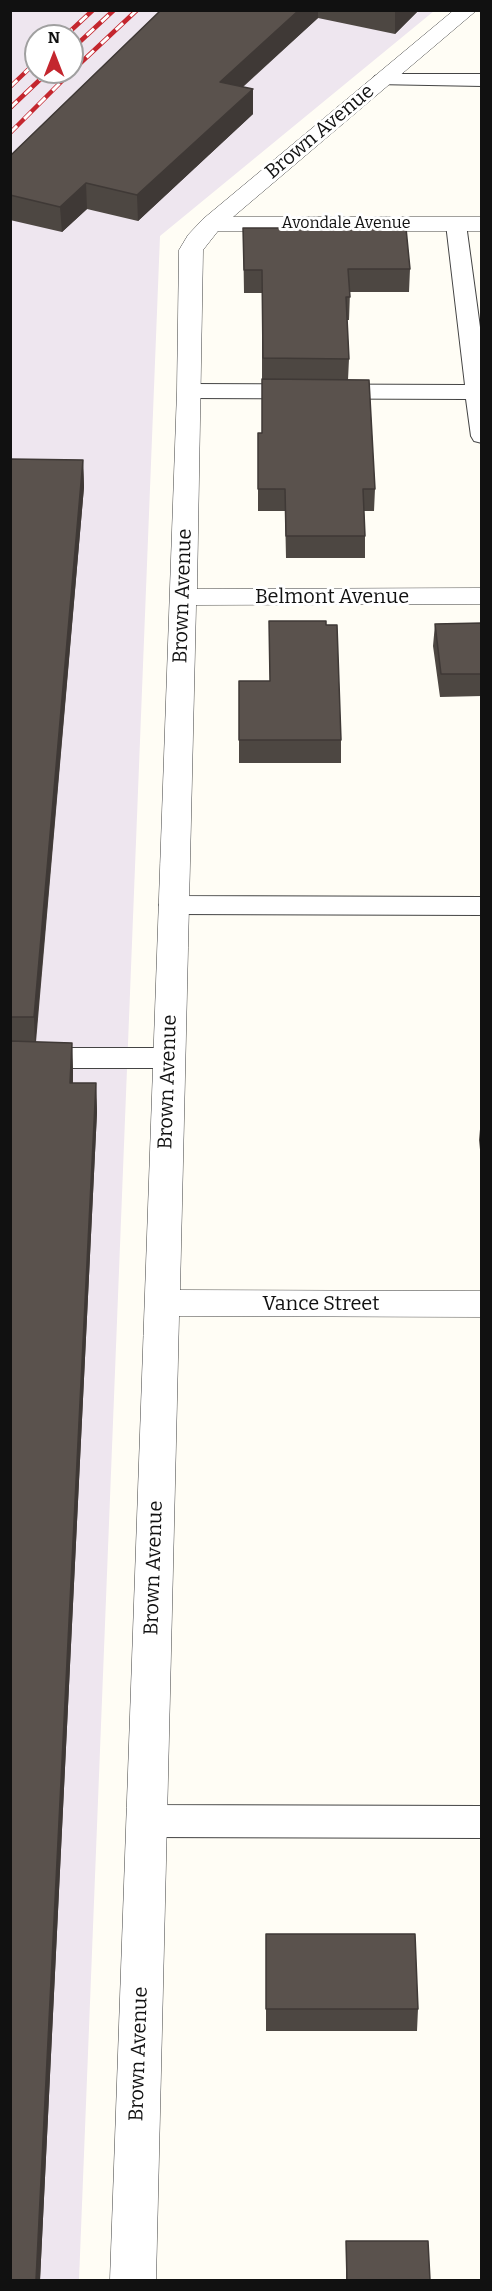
<!DOCTYPE html>
<style>
body{margin:0}
#map{position:relative;width:492px;height:2291px;overflow:hidden;background:#fffdf5;font-family:Bitter,serif}
canvas{display:block}
.frame{position:absolute;inset:0;border:12px solid #111;pointer-events:none}
.north{position:absolute;left:24px;top:24px;width:60px;height:60px;box-sizing:border-box;background:#fff;border:2px solid #a0a0a0;border-radius:50%;rotate:0deg;font-size:16px;font-weight:700;line-height:24px;text-align:center;color:#111}
.north::after{content:'';display:block;margin:auto;width:21px;height:27px;background:#c4262e;clip-path:polygon(50% 0,100% 100%,50% 72%,0 100%)}
</style>
<div id="map">
<canvas width="492" height="2291"></canvas>
<div class="frame"></div>
<div class="north">N</div>
</div>
<script>
const context = document.querySelector('canvas').getContext('2d');
context.lineJoin = 'round';
function paint(path, color) { context.fillStyle = color; context.fill(path, 'evenodd'); }
const shape = rows => new Path2D(rows.map(r => 'M' + r).join(''));
function strokePath(path, color, width, dash) { context.strokeStyle = color; context.lineWidth = width; context.lineCap = dash ? 'butt' : 'round'; context.setLineDash(dash || []); context.stroke(path); }
function label(font, color, halo, rows, align = 'center') {
  context.font = font + ' Bitter,serif'; context.lineWidth = 6; context.setLineDash([]); context.textBaseline = 'middle'; context.strokeStyle = halo; context.fillStyle = color; for (const [text, x, y, turn = 0] of rows) {
    context.save(); context.translate(x, y); context.rotate((+turn || 0) * Math.PI / 180); context.textAlign = isNaN(turn) ? turn : align; if (halo) context.strokeText(text, 0, 0); context.fillText(text, 0, 0); context.restore();
  }
}
paint(shape([
 [11,11,434,11,160,236,79,2280,11,2280],
 [36,36,72,36,72,72,36,72]
]), '#eee6ef');
const lane = shape([
 [382,74,482,74,482,86,375,84,372,80,375,76,382,74],
 [456,218,463,220,466,224,482,342,482,443,474,441,471,436,466,399,189,398,181,396,178,391,181,386,189,384,465,385,446,224,449,220,456,218],
 [173,896,482,897,482,915,173,914,163,911,159,905,163,899,173,896],
 [10,1048,169,1048,179,1051,184,1058,179,1065,169,1068,10,1068,10,1048],
 [146,1805,482,1806,482,1838,146,1837,133,1832,128,1821,133,1810,146,1805]
]);
const street = shape([
 [454,10,477,10,233,217,482,217,482,231,218,231,203,250,197,589,482,588,482,604,196,605,180,1290,482,1291,482,1317,179,1316,156,2280,110,2280,177,391,179,250,188,235,203,219,454,10]
]);
strokePath(lane, '#444', 2);
strokePath(street, '#444', 1);
paint(lane, '#fff');
paint(street, '#fff');
const rail = shape([
 [65,36,93,10],
 [72,49,114,10],
 [72,71,137,10],
 [10,87,36,62],
 [10,108,48,72],
 [10,133,71,72]
]);
strokePath(rail, '#c4262e', 4.5);
strokePath(rail, '#fff', 3, [10]);
paint(shape([
 [161,10,419,10,395,34,318,18,243,87,253,114,138,221,87,209,62,232,10,220,10,156],
 [243,228,410,269,409,292,350,292,349,320,347,320,349,359,348,380,375,489,374,511,364,511,365,536,365,558,286,558,285,511,258,511,258,433,262,433,262,293,244,293],
 [10,459,83,460,84,487,36,1042,72,1043,73,1072,73,1083,96,1083,97,1112,40,2280,10,2280],
 [482,623,482,696,440,697,433,646,435,624],
 [239,681,341,740,341,763,239,763],
 [481,1118,482,1118,482,1169,479,1140],
 [266,1934,418,2009,417,2031,266,2031],
 [346,2241,430,2280,346,2280]
]), '#4d4742');
paint(shape([
 [299,10,318,10,318,18,220,107,220,82],
 [395,10,419,10,395,34],
 [253,89,253,114,138,221,137,195],
 [86,183,87,209,62,232,60,207],
 [83,460,84,487,35,1046,34,1017],
 [72,1043,73,1072,71,1112,70,1083],
 [96,1083,97,1112,40,2280,36,2280]
]), '#3f3936');
const building = shape([
 [161,10,299,10,220,82,253,89,137,195,86,183,60,207,10,195,10,156,161,10],
 [243,228,406,228,410,269,348,269,350,297,346,297,349,359,263,358,262,270,244,270,243,228],
 [262,379,369,380,375,489,363,489,365,536,286,536,285,489,258,489,258,433,262,433,262,379],
 [10,459,83,460,34,1017,10,1017,10,459],
 [269,621,326,621,326,625,337,625,341,740,239,740,239,681,270,681,269,621],
 [482,623,482,674,441,674,435,624,482,623],
 [10,1041,72,1043,70,1083,96,1083,36,2280,10,2280,10,1041],
 [266,1934,415,1934,418,2009,266,2009,266,1934],
 [346,2241,428,2241,430,2280,347,2280,346,2241]
]);
paint(building, '#5a524d');
strokePath(building, '#3f3936', 1.5);
label('16px', '#111', '#fff', [
 ["Avondale Avenue",346,224]
]);
label('20px', '#111', '#fff', [
 ["Brown Avenue",320,132,-40],
 ["Brown Avenue",183,596,-88],
 ["Belmont Avenue",332,597],
 ["Brown Avenue",168,1082,-88],
 ["Vance Street",321,1304],
 ["Brown Avenue",154,1568,-88],
 ["Brown Avenue",139,2054,-88]
]);
</script>
